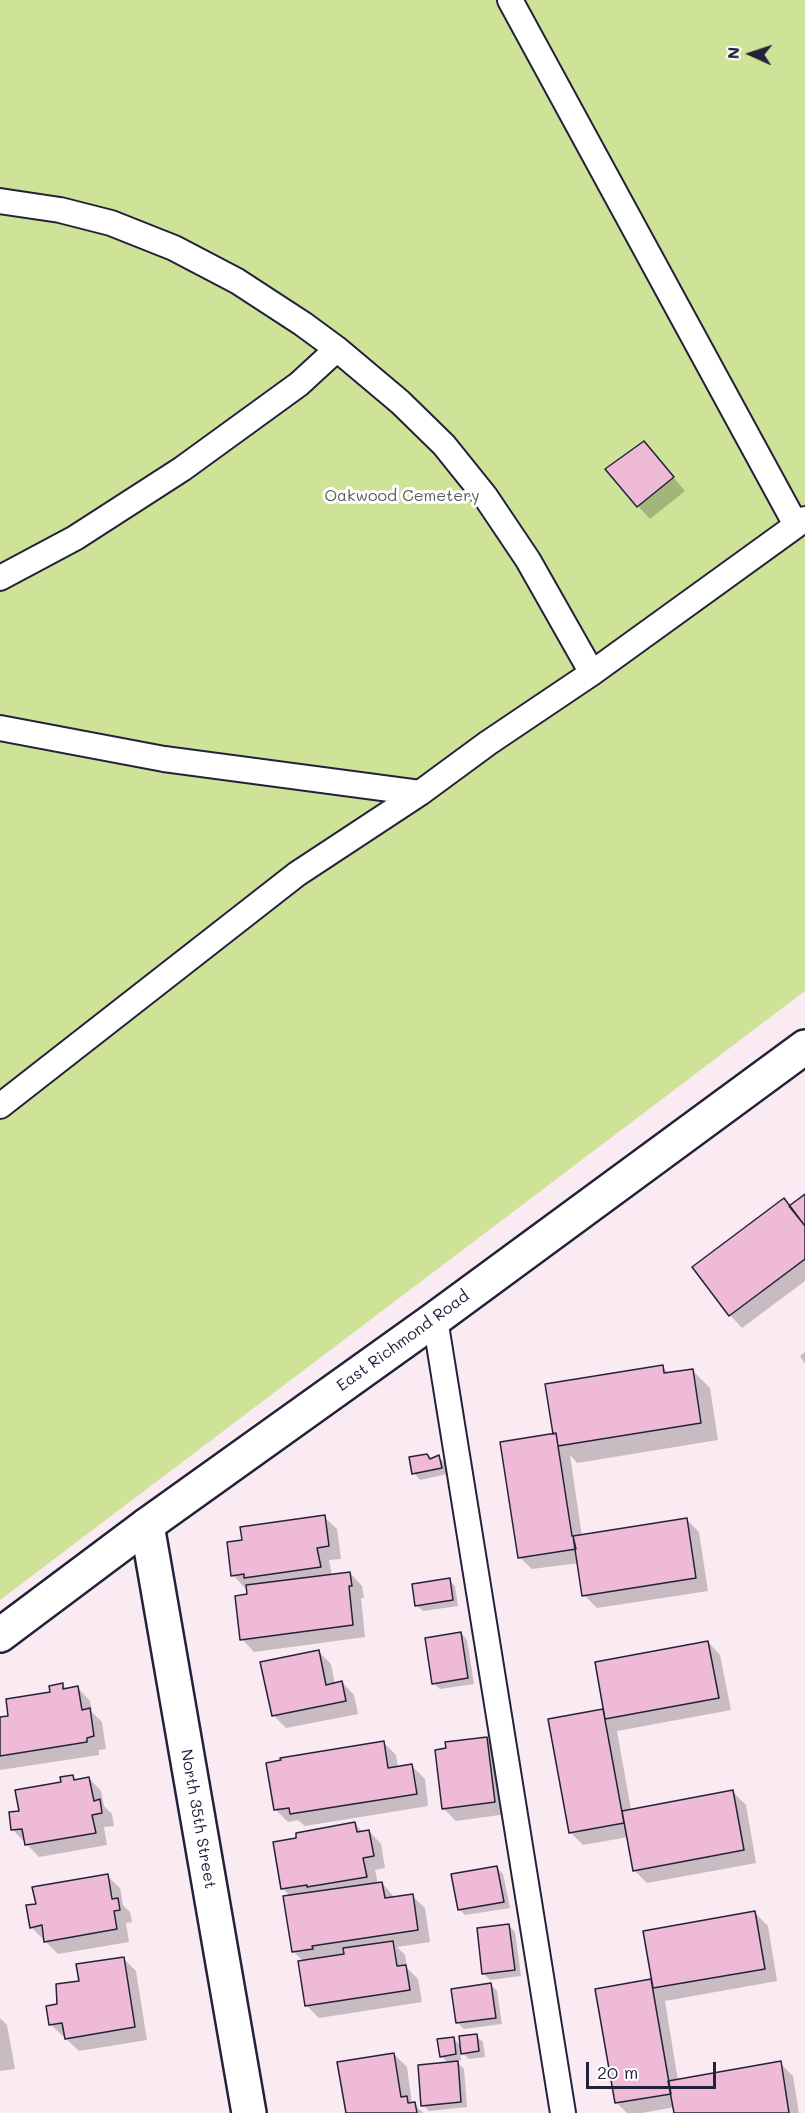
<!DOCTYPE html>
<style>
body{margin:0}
#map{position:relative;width:805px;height:2113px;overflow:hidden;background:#faeaf2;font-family:Mali,sans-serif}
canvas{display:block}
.north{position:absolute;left:721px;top:24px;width:60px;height:60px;-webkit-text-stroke:4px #fff;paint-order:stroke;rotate:273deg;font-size:16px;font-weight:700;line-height:24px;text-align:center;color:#22223b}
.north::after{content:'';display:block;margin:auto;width:21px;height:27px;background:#22223b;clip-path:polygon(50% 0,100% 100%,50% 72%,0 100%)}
.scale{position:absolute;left:586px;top:2062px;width:130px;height:27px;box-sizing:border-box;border:3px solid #22223b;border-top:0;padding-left:8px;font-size:18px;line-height:21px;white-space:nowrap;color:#22223b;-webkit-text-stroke:4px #fff;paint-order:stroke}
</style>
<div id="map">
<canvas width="805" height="2113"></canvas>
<div class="north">N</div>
<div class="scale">20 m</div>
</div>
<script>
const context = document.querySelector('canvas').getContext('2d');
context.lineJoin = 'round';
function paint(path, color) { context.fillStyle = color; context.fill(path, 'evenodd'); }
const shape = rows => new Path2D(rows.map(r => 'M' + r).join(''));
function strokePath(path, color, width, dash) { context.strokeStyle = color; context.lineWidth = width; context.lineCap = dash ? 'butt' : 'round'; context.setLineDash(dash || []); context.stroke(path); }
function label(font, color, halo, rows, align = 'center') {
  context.font = font + ' Mali,sans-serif'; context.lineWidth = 6; context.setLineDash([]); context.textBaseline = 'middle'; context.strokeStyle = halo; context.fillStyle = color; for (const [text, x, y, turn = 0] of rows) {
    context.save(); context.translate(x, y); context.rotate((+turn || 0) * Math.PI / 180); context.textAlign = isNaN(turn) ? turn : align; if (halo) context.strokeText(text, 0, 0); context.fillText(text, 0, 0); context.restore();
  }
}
paint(shape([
 [0,0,805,0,805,991,0,1600]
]), '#cee398');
paint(shape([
 [644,443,685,491,650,519,638,506],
 [805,1196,805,1281,742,1328,730,1315,784,1200,791,1206],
 [805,1352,805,1364,800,1356],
 [663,1367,669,1374,692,1370,710,1388,718,1440,577,1463,570,1455,582,1536,687,1520,699,1532,708,1591,597,1608,584,1595,579,1563,532,1569,519,1557,556,1435],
 [427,1455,431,1460,438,1457,445,1463,447,1474,420,1480,414,1473],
 [324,1517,337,1529,341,1559,329,1560,332,1576,350,1573,362,1586,364,1598,361,1598,365,1637,254,1652,242,1639,249,1595,248,1587,245,1588,233,1575,244,1541],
 [449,1580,455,1586,458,1606,423,1611,416,1605],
 [461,1633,467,1640,474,1684,440,1689,433,1683],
 [708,1642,720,1655,731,1710,617,1731,631,1810,733,1792,746,1805,756,1863,647,1883,634,1870,628,1837,583,1845,570,1832,550,1720,605,1710],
 [318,1651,331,1664,335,1684,342,1682,354,1695,358,1714,286,1728,273,1715],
 [63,1685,67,1690,78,1688,90,1701,92,1712,102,1722,106,1749,99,1750,99,1755,0,1770,0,1718,9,1717,52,1693],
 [486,1738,499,1751,507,1814,456,1821,443,1808],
 [383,1742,396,1755,398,1768,412,1766,425,1779,428,1806,305,1826,298,1820,288,1822,275,1809],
 [72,1776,76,1781,89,1778,101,1791,104,1806,112,1814,114,1826,104,1827,107,1845,39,1857,13,1830,21,1812],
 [355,1824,363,1832,369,1831,381,1844,385,1868,375,1870,378,1884,382,1883,395,1898,412,1896,425,1908,430,1942,397,1947,405,1955,407,1968,418,1979,422,2002,319,2018,306,2005,304,1962,293,1951,291,1897,283,1889,275,1843],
 [497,1868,503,1874,510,1908,465,1915,459,1909],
 [107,1876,120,1888,123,1905,130,1912,132,1922,126,1923,129,1942,58,1954,31,1927],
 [755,1913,768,1926,777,1981,665,2001,678,2081,780,2063,793,2076,799,2113,676,2113,675,2107,642,2113,627,2113,617,2103,597,1990,653,1980],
 [508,1925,515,1932,521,1976,490,1980,484,1974],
 [123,1958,136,1971,147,2040,79,2051,51,2025,59,2005,80,1982],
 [491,1985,497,1991,502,2024,464,2029,457,2022],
 [0,2018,7,2025,15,2069,0,2071],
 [476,2036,483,2042,485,2057,469,2059,460,2051,461,2060,456,2061,464,2069,467,2107,429,2111,423,2105,449,2063,441,2056,453,2038,462,2047],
 [394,2054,407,2067,412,2104,424,2113,347,2113]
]), '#0003');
const building = shape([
 [644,441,674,477,637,507,605,469,644,441],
 [805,1194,805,1226,789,1206,805,1194],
 [784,1198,805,1226,805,1259,729,1316,692,1267,784,1198],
 [663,1365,664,1373,693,1369,701,1423,558,1446,556,1433,553,1434,545,1384,663,1365],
 [556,1433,572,1536,573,1536,576,1549,518,1558,500,1442,556,1433],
 [427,1454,430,1459,439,1455,442,1468,412,1474,409,1457,427,1454],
 [325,1515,329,1546,317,1548,321,1567,244,1578,244,1574,231,1576,227,1542,242,1540,240,1527,325,1515],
 [687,1518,696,1578,582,1596,573,1536,687,1518],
 [350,1572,352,1586,349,1586,353,1625,240,1640,235,1596,247,1594,246,1585,350,1572],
 [450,1578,453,1600,415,1606,412,1584,450,1578],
 [461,1632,468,1678,432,1684,425,1638,461,1632],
 [708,1641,719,1698,605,1719,595,1662,708,1641],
 [319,1650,326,1685,342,1681,346,1701,272,1716,260,1662,319,1650],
 [63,1683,63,1689,78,1686,82,1710,90,1708,94,1736,87,1738,87,1742,0,1756,0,1717,8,1716,6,1699,50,1692,49,1686,63,1683],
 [603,1709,624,1823,569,1833,548,1719,603,1709],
 [487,1737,495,1802,442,1809,435,1750,446,1748,445,1742,487,1737],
 [384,1741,388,1768,412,1764,417,1794,290,1814,289,1808,274,1810,266,1763,281,1760,280,1758,384,1741],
 [73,1775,74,1780,89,1777,94,1801,100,1799,102,1813,92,1815,96,1833,25,1845,22,1829,11,1830,9,1812,19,1811,15,1790,61,1782,60,1777,73,1775],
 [733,1790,744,1850,633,1871,622,1811,733,1790],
 [355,1822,357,1832,369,1830,374,1856,363,1858,367,1877,307,1887,307,1885,281,1889,273,1842,296,1838,296,1833,355,1822],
 [497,1866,504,1902,458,1910,451,1874,497,1866],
 [108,1874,112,1899,118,1898,120,1910,114,1911,117,1929,44,1942,42,1925,30,1928,26,1905,36,1904,32,1887,108,1874],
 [382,1882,385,1898,413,1894,418,1930,312,1946,313,1949,292,1952,283,1896,382,1882],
 [755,1911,765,1969,653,1988,643,1931,755,1911],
 [509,1924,515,1970,482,1974,477,1928,509,1924],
 [393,1941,397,1966,406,1965,410,1990,305,2006,298,1961,344,1954,343,1948,393,1941],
 [124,1957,135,2027,65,2039,62,2023,49,2025,46,2006,57,2004,56,1984,79,1981,76,1964,124,1957],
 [651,1979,671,2094,615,2103,595,1989,651,1979],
 [491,1983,496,2018,456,2023,451,1989,491,1983],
 [477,2034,479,2051,461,2054,459,2036,477,2034],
 [454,2037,456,2054,440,2057,437,2039,454,2037],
 [394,2053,401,2097,407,2096,408,2103,415,2102,417,2113,346,2113,337,2062,394,2053],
 [458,2061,461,2102,421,2106,418,2065,458,2061],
 [781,2061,789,2113,674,2113,668,2081,781,2061]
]);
paint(building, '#eebad5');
strokePath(building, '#22223b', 1.5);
const service = shape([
 [510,0,796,525],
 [0,201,60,210,111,223,174,248,237,281,303,324,337,349,400,402,444,445,485,496,528,560,592,673],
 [0,578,75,538,182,469,299,384,337,349],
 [0,728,164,759,420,793],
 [0,1106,297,874,420,793,488,743,592,673,805,519],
 [435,1319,563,2113]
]);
const minor = shape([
 [147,1525,249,2113]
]);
const tertiary = shape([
 [0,1635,147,1525,435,1319,805,1047]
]);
strokePath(service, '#22223b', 28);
strokePath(minor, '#22223b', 38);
strokePath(tertiary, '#22223b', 38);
strokePath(service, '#fff', 24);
strokePath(minor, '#fff', 33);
strokePath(tertiary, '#fff', 33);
label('16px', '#565c57', '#fff', [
 ["Oakwood Cemetery",402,496]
]);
label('16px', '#22223b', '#fff', [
 ["East Richmond Road",403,1341,-36],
 ["North 35th Street",198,1819,80]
]);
</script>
